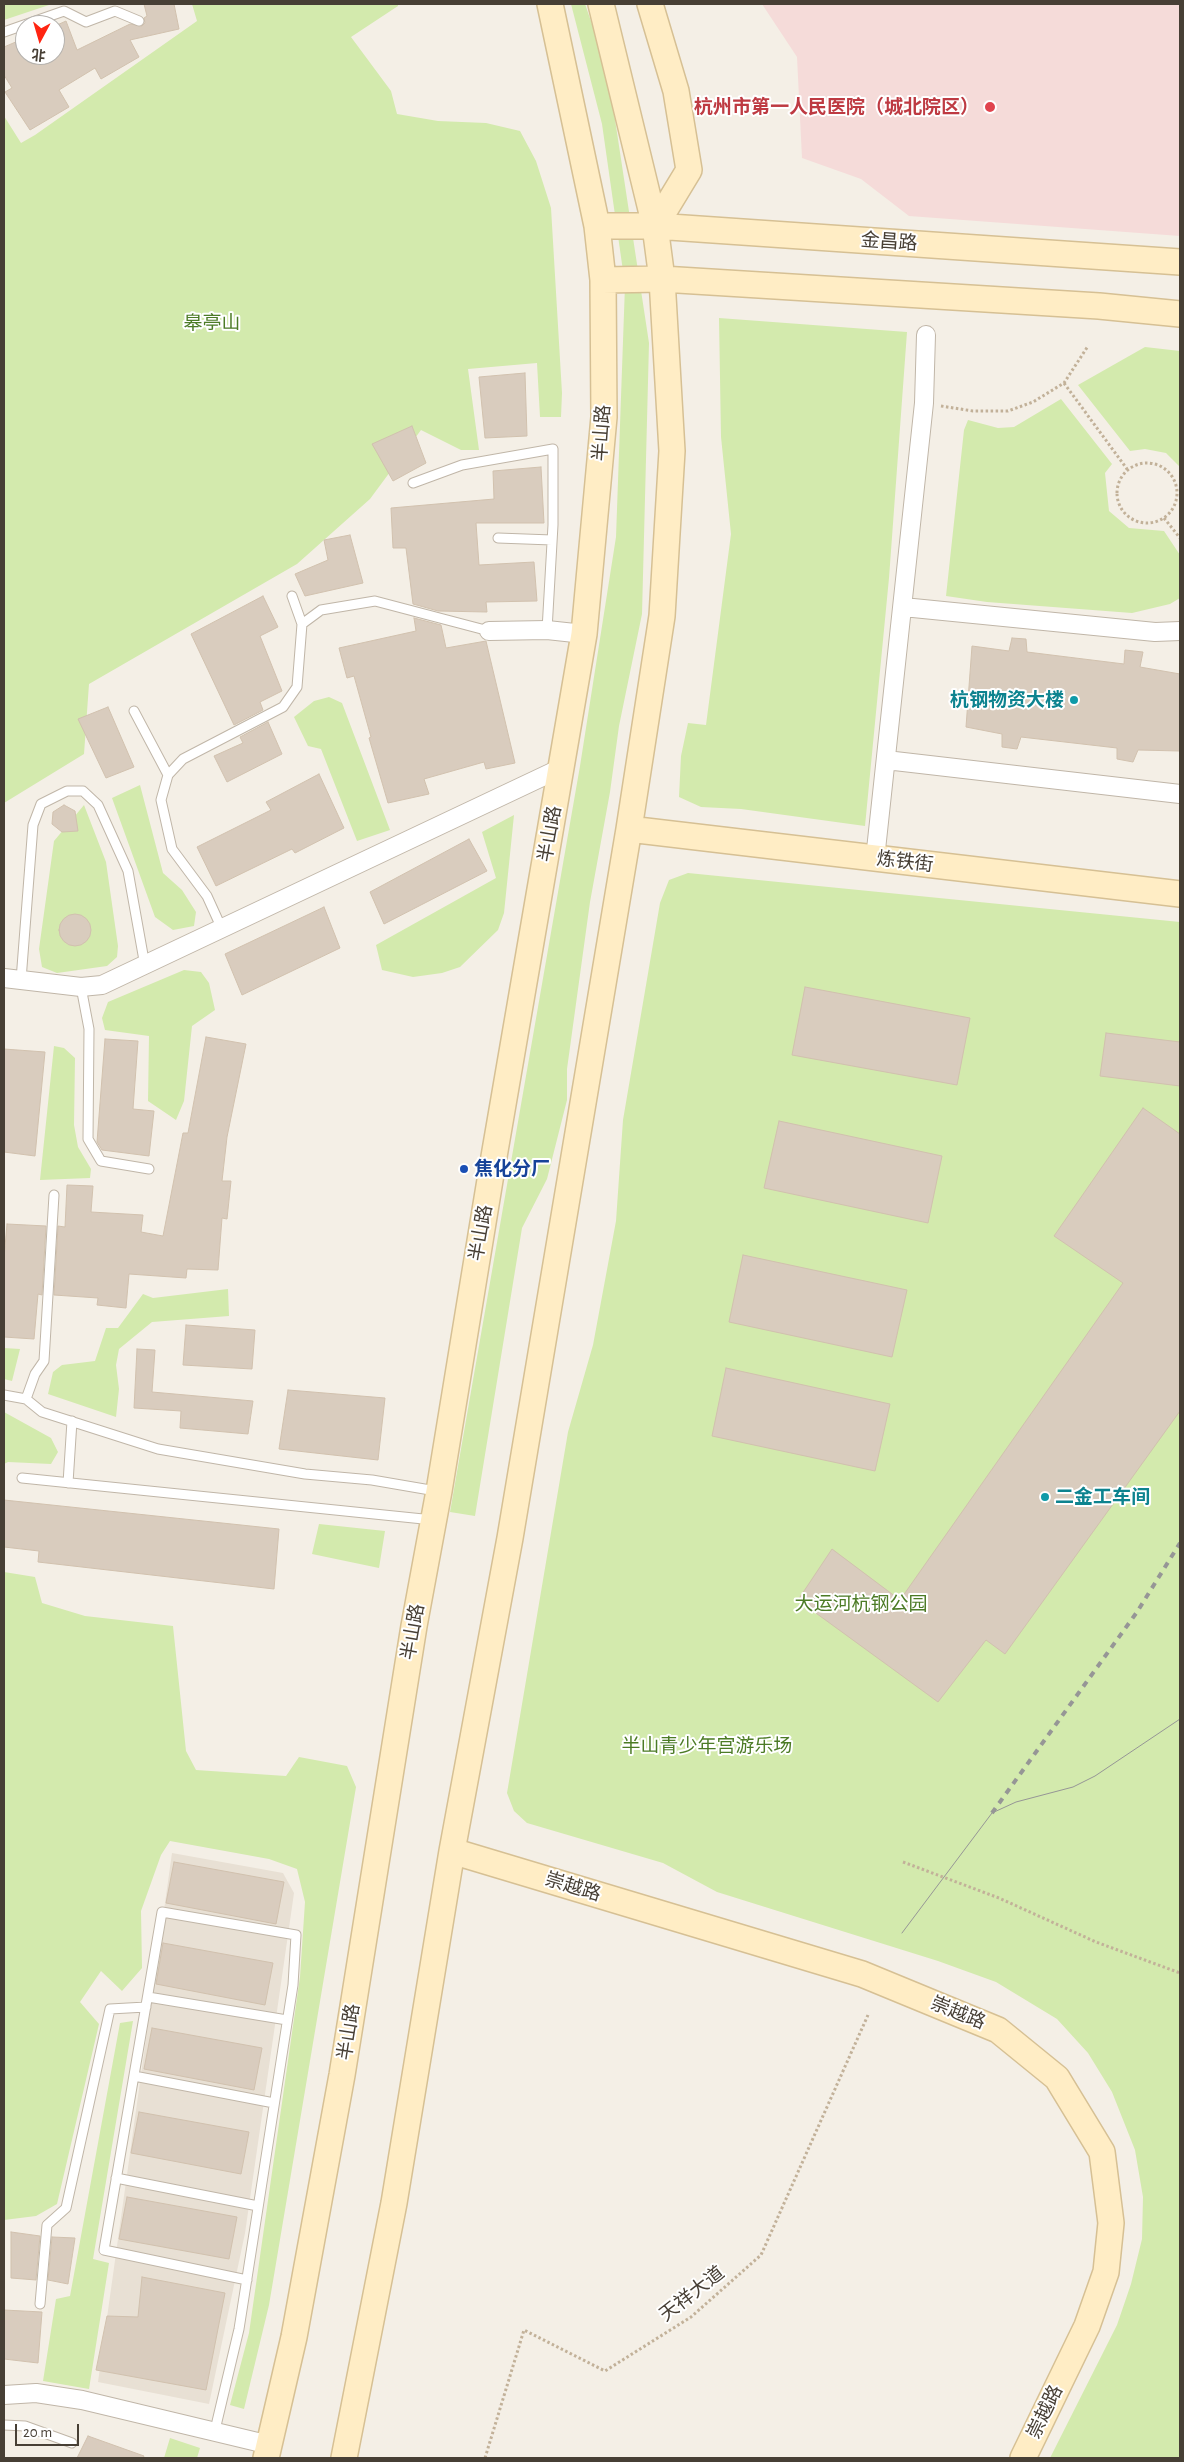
<!DOCTYPE html>
<meta charset="utf-8">
<style>
body{margin:0}
#map{position:relative;width:1184px;height:2462px;overflow:hidden;background:#f4efe6;font-family:"Alegreya Sans","Noto Sans SC",sans-serif}
canvas{display:block}
.frame{position:absolute;inset:0;border:5px solid #473f35;pointer-events:none}
.north{position:absolute;left:15px;top:15px;width:50px;height:50px;box-sizing:border-box;background:#fff;border:1px solid #b5b2ae;border-radius:50%;rotate:186deg;font-size:14px;font-weight:700;line-height:20px;text-align:center;color:#473f35}
.north::after{content:'';display:block;margin:auto;width:18px;height:22px;background:#ff2512;clip-path:polygon(50% 0,100% 100%,50% 72%,0 100%)}
.scale{position:absolute;left:15px;top:2424px;width:64px;height:22px;box-sizing:border-box;border:2px solid #473f35;border-top:0;padding-left:6px;font-size:15px;line-height:18px;white-space:nowrap;color:#473f35;-webkit-text-stroke:4px #fff;paint-order:stroke}
</style>
<div id="map">
<canvas width="1184" height="2462"></canvas>
<div class="frame"></div>
<div class="north">北</div>
<div class="scale">20 m</div>
</div>
<script>
const context = document.querySelector('canvas').getContext('2d');
context.lineJoin = 'round';
function paint(path, color) { context.fillStyle = color; context.fill(path, 'evenodd'); }
const shape = rows => new Path2D(rows.map(r => 'M' + r).join(''));
function strokePath(path, color, width, dash) { context.strokeStyle = color; context.lineWidth = width; context.lineCap = dash ? 'butt' : 'round'; context.setLineDash(dash || []); context.stroke(path); }
function label(font, color, halo, rows, align = 'center') {
  context.font = font + ' "Alegreya Sans","Noto Sans SC",sans-serif'; context.lineWidth = 4; context.setLineDash([]); context.textBaseline = 'middle'; context.strokeStyle = halo; context.fillStyle = color; for (const [text, x, y, turn = 0] of rows) {
    context.save(); context.translate(x, y); context.rotate((+turn || 0) * Math.PI / 180); context.textAlign = isNaN(turn) ? turn : align; if (halo) context.strokeText(text, 0, 0); context.fillText(text, 0, 0); context.restore();
  }
}
paint(shape([
 [172,1853,283,1873,294,1893,245,2233,209,2404,98,2382]
]), '#e8e0d4');
paint(shape([
 [762,4,1180,4,1180,236,909,216,861,179,802,158,797,57]
]), '#f5dbd9');
paint(shape([
 [4,4,52,4,4,20],
 [192,4,398,4,398,6,351,37,391,91,397,114,438,121,486,123,520,131,536,161,551,208,562,393,561,417,540,417,537,363,468,369,479,450,461,450,421,430,370,499,297,564,89,684,84,754,4,803,4,116,21,143,35,135,197,21],
 [571,4,585,4,607,67,649,343,642,614,619,726,610,792,590,902,567,1069,567,1100,547,1179,522,1228,475,1516,450,1512,580,766,616,537,625,285,602,124],
 [719,318,907,332,889,578,865,826,741,809,701,807,679,797,681,756,688,723,706,725,731,534,721,437],
 [1145,347,1180,351,1180,471,1179,466,1166,453,1145,449,1130,451,1078,385],
 [1061,399,1112,464,1105,473,1109,511,1129,528,1164,531,1180,555,1180,598,1170,604,1132,613,987,602,946,596,964,430,968,420,998,428,1014,427],
 [329,697,342,703,390,830,357,841,321,749,308,746,294,717,314,701],
 [140,785,163,873,182,890,196,912,194,926,173,930,155,917,112,798],
 [84,805,106,862,118,946,117,957,107,966,57,973,42,967,39,949,54,841],
 [514,815,504,913,498,930,460,967,442,973,413,977,382,970,376,945,496,878,482,832],
 [688,873,1180,922,1180,2458,1050,2458,1117,2325,1131,2284,1142,2239,1143,2197,1135,2150,1112,2092,1088,2053,1057,2019,996,1982,938,1961,717,1892,663,1863,527,1823,514,1811,507,1793,568,1432,593,1345,616,1221,623,1120,660,903,669,880],
 [184,970,201,972,209,983,215,1010,192,1026,184,1101,176,1120,148,1101,149,1036,105,1030,102,1018,108,1002],
 [54,1046,64,1048,75,1058,74,1125,78,1147,91,1169,90,1178,40,1180],
 [228,1289,229,1316,152,1322,119,1349,116,1365,119,1389,116,1417,48,1394,53,1372,62,1365,95,1361,106,1328,118,1328,143,1294,153,1298],
 [4,1348,20,1349,12,1381,4,1379],
 [4,1412,51,1438,58,1452,51,1464,8,1462,4,1464],
 [319,1524,385,1531,379,1568,312,1554],
 [4,1572,35,1577,42,1603,85,1616,173,1626,186,1751,196,1770,286,1776,299,1757,347,1766,356,1787,269,2305,244,2409,230,2405,249,2333,300,1977,305,1902,297,1869,269,1859,170,1841,161,1855,141,1911,142,1968,122,1991,101,1971,80,2002,99,2024,57,2204,36,2216,4,2220],
 [133,2021,93,2259,109,2263,89,2389,43,2381,56,2299,70,2296,120,2023],
 [170,2438,200,2448,197,2458,164,2458]
]), '#d3eaad');
const building = shape([
 [144,4,174,4,179,29,130,40,139,57,101,79,95,68,59,90,69,107,30,130,5,92,12,88,4,75,4,47,25,38,25,55,55,55,55,26,66,21,77,50,130,24,142,26,145,23,144,18,147,16,144,4],
 [525,373,527,436,485,438,479,377,525,373],
 [412,426,426,463,393,481,372,444,412,426],
 [541,467,544,523,476,523,479,565,534,562,537,601,486,602,487,612,438,611,413,604,406,548,393,548,391,508,494,499,493,471,541,467],
 [350,535,363,583,305,596,295,574,328,560,324,540,350,535],
 [263,596,278,627,260,636,282,691,260,702,263,710,234,725,191,634,263,596],
 [414,618,441,625,446,648,486,641,515,763,486,769,484,762,424,779,429,794,388,803,369,738,371,737,354,676,347,678,339,648,416,631,414,618],
 [1012,638,1026,639,1027,652,1124,664,1125,650,1143,652,1140,667,1180,674,1180,751,1138,750,1133,762,1117,759,1117,748,1021,737,1017,749,1002,747,1002,734,966,727,972,646,1009,651,1012,638],
 [108,707,134,767,106,778,78,719,108,707],
 [268,722,282,754,227,782,214,756,243,743,240,737,268,722],
 [319,774,344,828,295,853,292,849,216,886,197,847,271,810,266,802,319,774],
 [64,805,75,811,78,831,62,832,52,824,53,812,64,805],
 [469,839,487,871,384,924,370,892,469,839],
 [324,907,340,948,242,995,225,954,324,907],
 '59 930a16 16 0 1 1 32 0a16 16 0 1 1-32 0Z',
 [805,987,970,1018,957,1085,792,1055,805,987],
 [1106,1033,1180,1042,1180,1086,1100,1076,1106,1033],
 [206,1037,246,1044,227,1137,222,1181,231,1181,227,1219,222,1218,218,1270,187,1269,186,1278,129,1274,126,1308,97,1305,98,1298,54,1295,58,1226,65,1227,67,1185,93,1186,91,1212,143,1215,141,1232,163,1236,183,1133,188,1133,206,1037],
 [105,1039,138,1041,133,1109,154,1111,149,1156,102,1150,97,1142,105,1039],
 [4,1049,45,1052,35,1156,4,1152,4,1049],
 [1143,1108,1180,1134,1180,1411,1005,1654,986,1640,938,1702,798,1600,832,1549,900,1600,1123,1283,1054,1236,1143,1108],
 [779,1121,942,1156,928,1223,764,1188,779,1121],
 [7,1224,46,1226,42,1295,38,1294,34,1339,4,1337,4,1258,7,1224],
 [743,1255,907,1290,892,1357,729,1322,743,1255],
 [186,1325,255,1330,252,1369,183,1365,186,1325],
 [137,1349,155,1350,152,1392,253,1401,248,1434,180,1428,181,1411,134,1408,137,1349],
 [726,1368,890,1404,875,1471,712,1436,726,1368],
 [288,1390,385,1398,378,1460,279,1449,288,1390],
 [4,1500,279,1529,274,1589,38,1562,39,1551,4,1547,4,1500],
 [174,1862,284,1882,276,1924,166,1903,174,1862],
 [163,1943,273,1963,265,2005,156,1984,163,1943],
 [152,2028,262,2048,254,2090,144,2069,152,2028],
 [139,2112,249,2132,241,2174,131,2153,139,2112],
 [127,2197,237,2217,229,2259,119,2239,127,2197],
 [11,2232,40,2236,36,2280,11,2278,11,2232],
 [52,2237,75,2238,68,2284,48,2280,52,2237],
 [142,2277,225,2293,206,2390,96,2370,107,2316,138,2317,142,2277],
 [4,2310,42,2312,38,2363,4,2359,4,2310],
 [88,2436,144,2456,143,2458,77,2458,88,2436]
]);
paint(building, '#d9ccbe');
strokePath(building, '#d1c1ae', 1);
const lane = shape([
 [4,32,64,11,86,22,115,11,139,21],
 [413,483,462,465,553,449,553,525,547,630],
 [498,538,552,540],
 [292,596,302,624],
 [134,711,168,775],
 [222,929,207,896,172,849,161,800,168,775,183,759,283,707,297,687,302,624,321,610,375,601,489,631],
 [21,980,33,825,41,804,67,791,83,791,98,805,128,871,145,966],
 [81,987,89,1029,88,1139,101,1161,149,1169],
 [4,1395,26,1399,42,1412,158,1449,305,1474,372,1480,436,1491],
 [26,1399,35,1374,44,1361,54,1195],
 [22,1478,433,1520],
 [68,1483,72,1421],
 [148,1997,287,2020],
 [134,2076,274,2103],
 [116,2178,258,2206],
 [40,2304,47,2225,66,2208,110,2009,146,2007],
 [4,2425,25,2426,72,2443],
 [215,2430,239,2329,293,1985,296,1935,162,1912,104,2250,247,2280]
]);
const street = shape([
 [903,607,1155,632,1180,631],
 [489,631,547,630,584,634],
 [886,760,1180,794],
 [875,859,924,403,926,335],
 [4,978,81,987,102,985,561,768],
 [4,2395,36,2393,82,2400,270,2445]
]);
const secondary = shape([
 [650,4,676,91,689,170,655,226],
 [597,226,655,226,1180,262],
 [603,280,662,279,1099,306,1180,314],
 [629,829,1180,894],
 [452,1851,862,1974,998,2030,1057,2078,1102,2152,1111,2223,1106,2272,1087,2326,1023,2458],
 [266,2458,294,2337,342,2075,414,1626,439,1491,491,1174,584,634,604,417,603,280,597,226,550,4],
 [344,2458,394,2203,452,1851,510,1538,629,829,662,616,672,451,662,279,655,226,601,4]
]);
strokePath(lane, '#c0b6a8', 11);
strokePath(street, '#c0b6a8', 20);
strokePath(secondary, '#d6c094', 28);
strokePath(shape([
 [1064,383,1127,469],
 [941,406,973,411,1008,411,1033,402,1064,383,1088,346],
 '1117 493a30 30 0 1 1 60 0a30 30 0 1 1-60 0Z',
 [1164,518,1180,538],
 [903,1862,999,1898,1096,1942,1180,1973],
 [485,2458,524,2330,605,2371,691,2317,761,2255,868,2015]
]), '#c2b199', 3, [2.5, 2.5]);
strokePath(lane, '#fff', 9);
strokePath(street, '#fff', 18);
strokePath(secondary, '#ffedc5', 25);
strokePath(shape([
 [902,1933,992,1813,1016,1802,1073,1787,1095,1776,1180,1719]
]), '#969696', 1);
strokePath(shape([
 [992,1813,1137,1612,1180,1543]
]), '#969696', 4, [6, 6]);
for (const [x, y, r, color] of [
 [990,107,6,"#e0444e"],
 [1074,700,5,"#0f9aa8"],
 [464,1169,5,"#1a4fb4"],
 [1045,1497,5,"#0f9aa8"]
]) { const dot = new Path2D(); dot.arc(x, y, r, 0, 2 * Math.PI); context.fillStyle = color; context.fill(dot); strokePath(dot, '#fff', 2); }
label('bold 19px', '#be3a42', '#fff', [
 ["杭州市第一人民医院（城北院区）",979,107]
], 'right');
label('19px', '#473f35', '#fff', [
 ["金昌路",889,242,4],
 ["半山路",602,433,-86],
 ["半山路",550,834,-80],
 ["炼铁街",905,862,7],
 ["半山路",481,1233,-80],
 ["半山路",413,1632,-80],
 ["崇越路",573,1887,17],
 ["崇越路",958,2013,22],
 ["半山路",349,2032,-81],
 ["天祥大道",692,2294,-38],
 ["崇越路",1045,2412,-64]
]);
label('19px', '#4c7b26', '#fff', [
 ["皋亭山",212,323],
 ["大运河杭钢公园",861,1604],
 ["半山青少年宫游乐场",707,1746]
]);
label('bold 19px', '#0d838f', '#fff', [
 ["杭钢物资大楼",1064,700],
 ["二金工车间",1055,1497,"left"]
], 'right');
label('bold 19px', '#164399', '#fff', [
 ["焦化分厂",474,1169]
], 'left');
</script>
